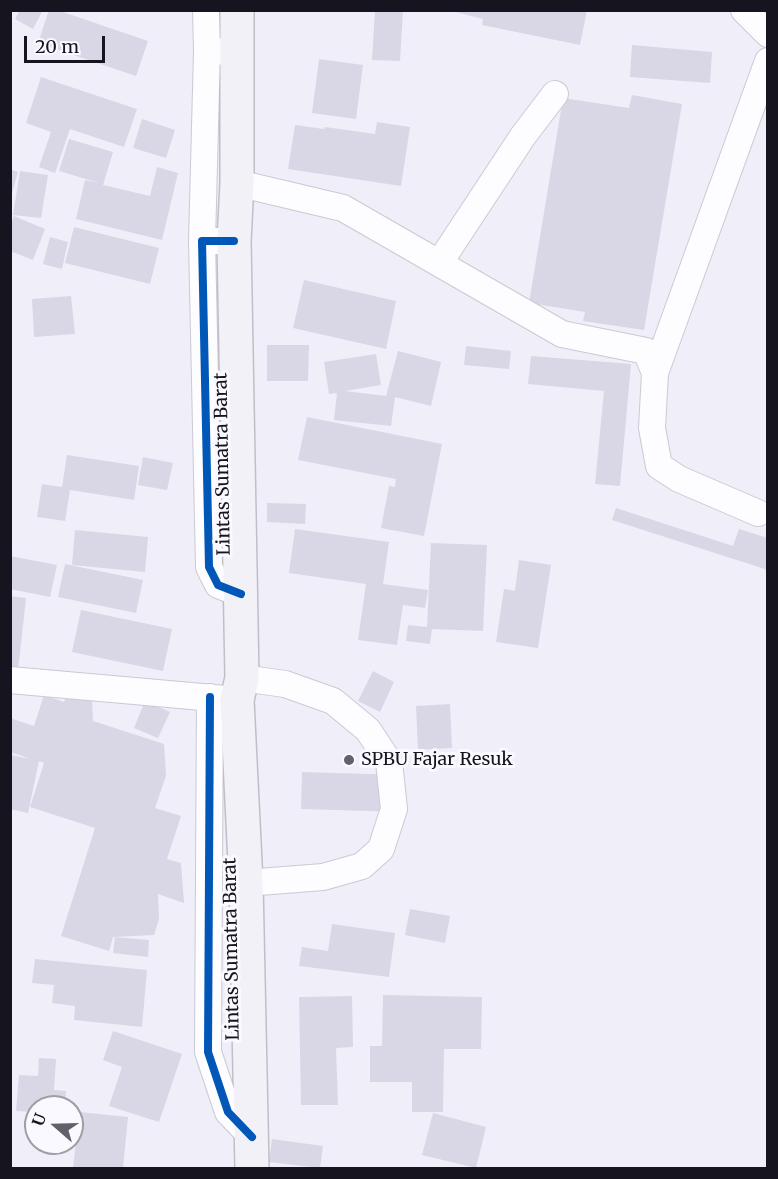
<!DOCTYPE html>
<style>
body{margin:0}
#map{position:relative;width:778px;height:1179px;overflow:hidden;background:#f0eef8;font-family:Merriweather,serif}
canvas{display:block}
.frame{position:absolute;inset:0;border:12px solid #16151f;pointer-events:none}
.north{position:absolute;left:24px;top:1095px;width:60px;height:60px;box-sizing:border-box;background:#faf9ff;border:2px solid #9f9ea5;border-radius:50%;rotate:290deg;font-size:16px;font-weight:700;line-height:24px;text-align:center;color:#16151f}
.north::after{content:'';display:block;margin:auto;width:21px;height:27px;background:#62616b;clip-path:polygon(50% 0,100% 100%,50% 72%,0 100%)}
.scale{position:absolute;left:24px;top:36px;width:81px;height:27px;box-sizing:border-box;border:3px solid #16151f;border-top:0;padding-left:8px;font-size:18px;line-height:21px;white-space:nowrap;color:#16151f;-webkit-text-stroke:4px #faf9ff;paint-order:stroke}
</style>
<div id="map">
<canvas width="778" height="1179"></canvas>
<div class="frame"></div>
<div class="north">U</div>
<div class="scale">20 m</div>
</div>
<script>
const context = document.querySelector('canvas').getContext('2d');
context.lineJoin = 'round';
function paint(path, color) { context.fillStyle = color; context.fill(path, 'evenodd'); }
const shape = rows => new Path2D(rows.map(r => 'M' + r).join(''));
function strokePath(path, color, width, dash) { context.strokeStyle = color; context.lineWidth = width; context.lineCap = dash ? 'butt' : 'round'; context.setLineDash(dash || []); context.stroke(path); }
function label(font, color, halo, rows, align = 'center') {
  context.font = font + ' Merriweather,serif'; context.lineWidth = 6; context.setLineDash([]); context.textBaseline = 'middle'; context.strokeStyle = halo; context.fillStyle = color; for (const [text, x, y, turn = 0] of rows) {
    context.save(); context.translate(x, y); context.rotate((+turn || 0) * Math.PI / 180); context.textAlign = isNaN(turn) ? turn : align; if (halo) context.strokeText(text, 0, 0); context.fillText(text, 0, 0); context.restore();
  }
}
paint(shape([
 [20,10,43,10,33,29,15,19],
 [49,10,57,10,148,41,136,76,38,43],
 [375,10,403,10,400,61,372,60],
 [448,10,587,10,580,45,482,25,483,19],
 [632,45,712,52,710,83,630,77],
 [319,59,363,65,356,119,312,113],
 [41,77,137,109,124,147,70,129,55,173,39,167,51,132,26,123],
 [632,95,682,104,644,330,583,321,585,312,529,303,563,98,629,108],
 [142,119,175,130,166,158,133,148],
 [377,122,410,127,401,186,288,169,295,125,324,129,325,127,375,134],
 [69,139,113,152,103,185,150,196,157,167,178,173,162,240,76,219,85,180,99,183,59,171],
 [10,169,18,172,11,196,10,195],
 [20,171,48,175,41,218,13,215],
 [14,216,45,229,33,260,10,251,10,226],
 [74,227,159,248,150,284,65,263],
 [50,237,68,242,62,269,43,264],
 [304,280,396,301,386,349,293,328],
 [71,296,75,334,34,337,32,299],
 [267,345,309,345,308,381,267,381],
 [466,346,511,351,509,369,464,365],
 [398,351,441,362,431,406,395,397,391,426,334,420,337,393,329,394,324,362,376,354,381,385,345,391,386,396],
 [531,356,631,364,620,486,595,484,604,391,528,384],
 [307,417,442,444,424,536,381,528,389,486,395,487,396,479,298,460],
 [67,455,139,466,134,500,70,490,65,521,37,517,42,484,62,487],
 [143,457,173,463,167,490,138,485],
 [267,503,306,504,305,524,267,522],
 [616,508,733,546,739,529,768,538,768,570,612,520],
 [295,529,389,542,383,584,428,590,425,608,403,605,397,645,358,640,366,584,289,573],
 [75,530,148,537,145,572,72,565],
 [431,543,487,545,483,631,432,629,430,644,406,641,408,625,427,627],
 [10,556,57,565,50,597,10,589],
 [519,560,551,565,538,648,496,642,504,589,515,591],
 [65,564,143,580,136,613,58,597],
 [10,596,26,598,18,671,10,670],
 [81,610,172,629,163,671,72,652],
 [373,671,394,682,380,712,358,701],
 [68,691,92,699,93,721,164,744,166,776,155,808,181,816,167,859,181,863,184,903,158,894,159,919,154,935,113,937,109,951,61,936,95,828,30,807,44,763,39,761,28,813,10,809,10,755,31,759,10,752,10,718,34,726,44,695,64,702],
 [145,701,170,712,158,738,134,728],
 [450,704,452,748,418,750,416,706],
 [302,772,403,775,402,812,301,809],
 [410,909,450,916,445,943,405,935],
 [332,924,395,933,389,977,299,966,302,947,328,951],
 [115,937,149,940,148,957,113,953],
 [35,959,147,970,142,1027,74,1020,75,1006,52,1003,54,985,32,983],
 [383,995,482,997,481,1049,444,1049,443,1112,412,1112,412,1082,370,1082,370,1046,382,1046],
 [352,996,353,1047,336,1048,338,1105,301,1105,299,997],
 [113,1031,182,1054,159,1122,109,1106,122,1067,103,1060],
 [39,1058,56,1059,54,1090,66,1091,65,1107,36,1107,36,1112,16,1111,19,1075,38,1076],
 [79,1112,128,1117,123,1168,73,1168],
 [433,1113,486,1127,476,1168,422,1155],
 [272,1139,323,1146,320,1168,269,1162]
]), '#d9d7e6');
const minor = shape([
 [206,10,207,51],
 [744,10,768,34],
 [237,183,343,208,562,334,646,351,655,373,652,428,659,466,679,479,758,513],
 [202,241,207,51,236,52],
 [234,241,202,241,209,567,218,585,241,594],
 [440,262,523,136,555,94],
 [655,373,768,61],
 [242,678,285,684,333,701,368,730,389,762,394,809,381,849,362,866,323,877,246,883],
 [10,680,225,699],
 [210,697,208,1052,228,1112,252,1137]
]);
const highway = shape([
 [237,10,237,183,234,241,242,678,237,700,246,883,252,1168]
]);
strokePath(minor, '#cbc9d3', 28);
strokePath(highway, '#c0bfc9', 36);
strokePath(minor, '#fdfcfe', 26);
strokePath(highway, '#f2f1f7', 33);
strokePath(shape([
 [234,241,202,241,209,567,218,585,241,594],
 [210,697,208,1052,228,1112,252,1137]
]), '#0057b8', 8);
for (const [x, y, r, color] of [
 [349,760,6,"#62616b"]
]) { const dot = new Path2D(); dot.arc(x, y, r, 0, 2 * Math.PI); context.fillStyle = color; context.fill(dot); strokePath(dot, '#faf9ff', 2); }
label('18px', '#16151f', '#faf9ff', [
 ["Lintas Sumatra Barat",223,464,-91],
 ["Lintas Sumatra Barat",232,949,-91]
]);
label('18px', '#16151f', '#faf9ff', [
 ["SPBU Fajar Resuk",361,760]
], 'left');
</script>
